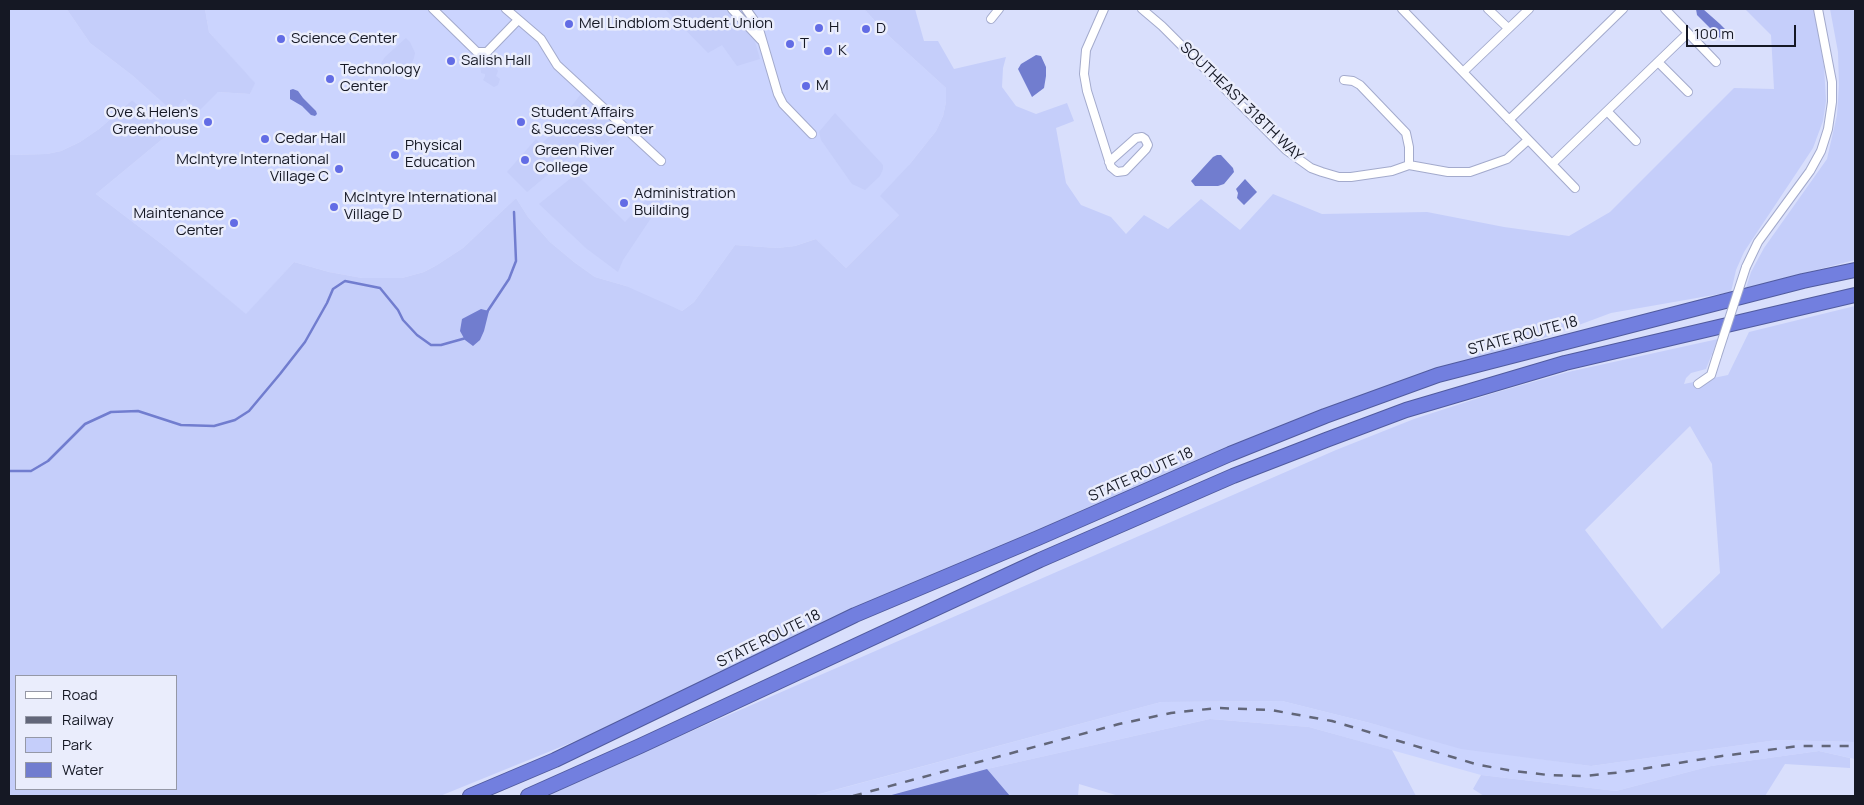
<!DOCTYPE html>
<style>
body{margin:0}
#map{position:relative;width:1864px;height:805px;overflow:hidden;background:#d9dffc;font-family:Manrope,sans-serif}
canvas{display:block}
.frame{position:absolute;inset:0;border:10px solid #151824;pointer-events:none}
.legend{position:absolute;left:15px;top:675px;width:162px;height:115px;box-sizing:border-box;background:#eaedfc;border:1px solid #9598a6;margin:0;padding:6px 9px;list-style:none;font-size:15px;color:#151824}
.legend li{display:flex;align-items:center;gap:10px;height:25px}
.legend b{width:25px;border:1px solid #9598a6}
.scale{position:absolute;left:1686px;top:25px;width:110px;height:22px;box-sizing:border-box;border:2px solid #151824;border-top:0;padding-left:6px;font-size:15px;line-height:18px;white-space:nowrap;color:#151824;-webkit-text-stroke:4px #eaedfc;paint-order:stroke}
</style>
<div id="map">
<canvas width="1864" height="805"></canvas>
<div class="frame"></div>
<ul class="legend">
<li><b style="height:6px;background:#fff"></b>Road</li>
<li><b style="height:6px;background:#626679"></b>Railway</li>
<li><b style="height:14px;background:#c5cefa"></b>Park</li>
<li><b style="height:14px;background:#717dcf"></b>Water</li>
</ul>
<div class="scale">100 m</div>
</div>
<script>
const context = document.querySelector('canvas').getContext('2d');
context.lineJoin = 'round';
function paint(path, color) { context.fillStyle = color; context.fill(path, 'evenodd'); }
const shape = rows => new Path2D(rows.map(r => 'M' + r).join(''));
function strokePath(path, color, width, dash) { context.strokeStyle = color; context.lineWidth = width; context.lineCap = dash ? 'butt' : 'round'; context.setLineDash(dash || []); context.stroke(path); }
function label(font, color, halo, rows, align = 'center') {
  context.font = font + ' Manrope,sans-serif'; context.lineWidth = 5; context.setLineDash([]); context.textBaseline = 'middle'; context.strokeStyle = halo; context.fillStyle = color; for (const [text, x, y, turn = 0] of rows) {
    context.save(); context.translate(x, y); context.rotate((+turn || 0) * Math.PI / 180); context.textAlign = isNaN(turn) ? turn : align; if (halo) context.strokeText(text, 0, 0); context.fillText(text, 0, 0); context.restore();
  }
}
paint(shape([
 [9,9,65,9,68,11,90,43,133,76,173,112,185,99,218,92,250,94,254,83,209,32,205,9,864,9,890,37,946,88,946,102,943,116,936,131,909,165,899,215,846,268,816,239,795,246,777,248,735,245,694,302,682,311,631,292,626,286,595,277,574,262,550,242,528,217,516,198,463,248,437,265,424,272,402,278,362,278,329,272,294,262,246,315,163,245,96,194,171,132,132,100,99,129,80,142,61,151,47,154,9,155],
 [1282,701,1370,723,1461,748,1591,766,1777,740,1855,742,1855,759,1819,751,1711,766,1616,791,1481,775,1309,727,1210,719,987,769,888,796,813,796,1161,702]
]), '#cbd4fe');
paint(shape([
 [65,9,205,9,209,32,255,83,250,94,218,92,199,111,185,99,173,112,133,76,90,43,68,11],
 [665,9,726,9,754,38,760,59,737,66,722,45,708,53],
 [864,9,915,9,924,41,938,41,954,69,1006,57,1003,68,1002,87,1016,106,1036,114,1067,103,1074,121,1056,128,1066,183,1081,205,1111,217,1126,234,1144,215,1168,229,1201,199,1240,230,1273,194,1322,214,1427,212,1504,227,1569,236,1610,212,1734,88,1774,89,1771,35,1745,9,1814,9,1824,66,1826,101,1823,121,1813,148,1744,252,1736,270,1731,292,1611,313,1084,509,622,722,440,796,9,796,9,155,47,154,61,151,80,142,99,129,132,100,171,132,96,194,163,245,246,314,294,262,329,272,362,278,402,278,424,272,437,265,463,248,516,198,528,217,550,242,574,262,595,277,626,286,682,311,694,302,735,245,777,248,795,246,816,239,846,268,899,215,880,196,909,165,936,131,943,116,946,102,946,88,890,37],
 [16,676,176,676,176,789,16,789],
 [1830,9,1855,9,1855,260,1746,288,1751,272,1764,248,1827,159,1837,115,1839,85,1838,52],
 [406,38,410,42,415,53,414,58,409,69,399,74,393,75,384,72,381,63,385,57],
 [483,58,489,58,492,61,498,71,496,76,500,79,498,85,494,87,483,80,485,76,485,74,481,73,480,63],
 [581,94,622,130,602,147,593,137,527,192,507,172,536,139,541,144,571,116,567,112],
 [835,113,883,165,883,169,880,176,865,190,852,184,821,140,819,132],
 [576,174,625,222,654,192,663,200,623,260,618,272,587,249,539,204],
 [1855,306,1855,742,1777,740,1591,766,1461,749,1370,723,1282,701,1161,702,812,796,543,796,1336,450,1414,419,1494,393,1568,372,1718,339,1706,369,1691,373,1686,378,1684,384,1728,375,1749,332],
 [1690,426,1712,464,1720,573,1662,629,1585,530],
 [1210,719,1309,727,1392,750,1416,796,1119,796,1079,784,1078,796,888,796,987,769],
 [1819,751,1850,758,1850,768,1785,764,1765,796,1484,796,1473,789,1481,775,1616,791,1711,766]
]), '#c5cefa');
paint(shape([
 [1696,9,1703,9,1720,24,1726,30,1723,35,1727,41,1722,40,1697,15],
 [1036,55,1041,56,1046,67,1046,76,1044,88,1032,97,1018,69,1021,64],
 [293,89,298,91,303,98,316,111,317,114,315,116,311,115,302,106,290,99,290,90],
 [1217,155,1221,155,1233,168,1234,172,1224,184,1218,186,1195,186,1191,181,1213,157],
 [1245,179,1257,192,1244,205,1237,198,1238,193,1236,189],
 [481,309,489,311,484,331,480,340,473,346,465,340,460,331,462,319],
 [987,769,1010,796,888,796]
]), '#717dcf');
strokePath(shape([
 [487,312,509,279,516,261,514,212],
 [9,471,31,471,48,461,85,424,111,412,138,411,181,425,214,426,235,420,249,411,280,374,305,342,327,303,333,289,345,281,380,288,398,310,403,320,417,335,431,345,441,345,466,338]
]), '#717dcf', 2.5);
const street = shape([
 [433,9,477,52,487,52,518,20],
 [506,9,541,39,557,65,661,161],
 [732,9,761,40],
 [746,9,758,26,778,94,783,104,812,134],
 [1104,9,1086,50,1084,74,1087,91,1111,167,1117,172,1125,171,1146,149,1148,145,1145,139,1142,137,1136,138,1109,162],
 [1142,9,1162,26,1286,150,1311,168,1322,172,1339,177,1351,177,1392,171,1409,165,1448,172,1470,172,1507,159,1528,140],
 [1402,9,1575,188],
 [1488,9,1508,28],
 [1665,9,1716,62],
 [991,19,999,9],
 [1658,62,1688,92],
 [1463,72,1529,9],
 [1344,80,1353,81,1360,85,1406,133,1409,147,1409,165],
 [1607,111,1636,141],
 [1509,120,1623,9],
 [1552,164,1688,33],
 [1746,267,1758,242,1810,171,1821,151,1828,129,1832,102,1832,82,1818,9],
 [1698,384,1711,375,1717,356]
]);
const highway = shape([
 [470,796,555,760,855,615,1038,538,1230,454,1325,416,1438,375,1803,281,1855,270],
 [528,796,640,746,1040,560,1233,476,1326,440,1406,410,1565,363,1855,295]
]);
strokePath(street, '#a3aacc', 10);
strokePath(highway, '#515b9e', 16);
strokePath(street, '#fff', 8);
strokePath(highway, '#727fdf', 14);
strokePath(shape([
 [853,796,1119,724,1171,713,1217,708,1271,710,1332,721,1479,765,1514,771,1548,775,1585,776,1623,772,1722,756,1799,746,1855,746]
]), '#626679', 2.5, [9, 9]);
const streetBridge = shape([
 [1717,356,1746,267]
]);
strokePath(streetBridge, '#a3aacc', 10, []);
strokePath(streetBridge, '#fff', 8);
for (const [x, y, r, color] of [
 [569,24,5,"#626ce5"],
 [819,28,5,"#626ce5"],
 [866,29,5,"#626ce5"],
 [281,39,5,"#626ce5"],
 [790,44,5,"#626ce5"],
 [828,51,5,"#626ce5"],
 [451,61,5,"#626ce5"],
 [330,79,5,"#626ce5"],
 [806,86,5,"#626ce5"],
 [208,122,5,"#626ce5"],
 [521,122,5,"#626ce5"],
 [265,139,5,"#626ce5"],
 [395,155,5,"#626ce5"],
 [525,160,5,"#626ce5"],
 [339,169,5,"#626ce5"],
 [624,203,5,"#626ce5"],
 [334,207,5,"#626ce5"],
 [234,223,5,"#626ce5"]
]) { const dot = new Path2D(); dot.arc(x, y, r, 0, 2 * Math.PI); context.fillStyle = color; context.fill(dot); strokePath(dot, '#eaedfc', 2); }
label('15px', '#151824', '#eaedfc', [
 ["Mel Lindblom Student Union",579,24],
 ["H",829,28],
 ["D",876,29],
 ["Science Center",291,39],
 ["T",800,44],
 ["K",838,51],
 ["Salish Hall",461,61],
 ["Technology",340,70],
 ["Center",340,87],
 ["M",816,86],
 ["Ove & Helen's",198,113,"right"],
 ["Greenhouse",198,130,"right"],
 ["Student Affairs",531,113],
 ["& Success Center",531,130],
 ["Cedar Hall",275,139],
 ["Physical",405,146],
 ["Education",405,163],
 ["Green River",535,151],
 ["College",535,168],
 ["McIntyre International",329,160,"right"],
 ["Village C",329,177,"right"],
 ["Administration",634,194],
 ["Building",634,211],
 ["McIntyre International",344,198],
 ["Village D",344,215],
 ["Maintenance",224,214,"right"],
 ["Center",224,231,"right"]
], 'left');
label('15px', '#151824', '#eaedfc', [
 ["SOUTHEAST 318TH WAY",1241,102,44],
 ["STATE ROUTE 18",1523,336,-15],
 ["STATE ROUTE 18",1141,475,-24],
 ["STATE ROUTE 18",769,639,-26]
]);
</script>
